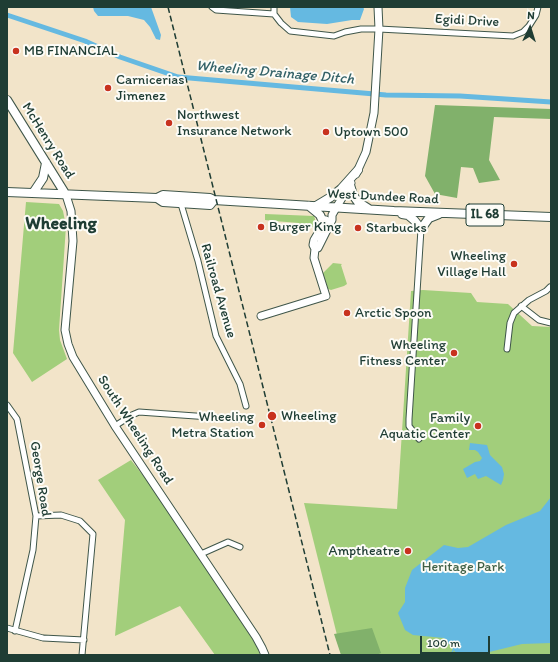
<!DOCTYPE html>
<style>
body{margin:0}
#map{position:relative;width:558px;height:662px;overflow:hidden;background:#f2e4c9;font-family:Itim,sans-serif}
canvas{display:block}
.frame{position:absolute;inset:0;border:8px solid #1f3d34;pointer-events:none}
.north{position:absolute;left:510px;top:8px;width:40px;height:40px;-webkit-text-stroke:3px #fdfcf7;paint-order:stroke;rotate:4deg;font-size:11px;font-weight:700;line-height:16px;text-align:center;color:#1f3d34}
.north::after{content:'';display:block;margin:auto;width:14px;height:18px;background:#1f3d34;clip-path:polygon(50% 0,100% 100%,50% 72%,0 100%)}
.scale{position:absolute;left:420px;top:636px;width:70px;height:18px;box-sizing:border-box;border:2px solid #1f3d34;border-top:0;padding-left:5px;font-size:12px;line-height:14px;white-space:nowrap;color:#1f3d34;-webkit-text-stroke:3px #fdfcf7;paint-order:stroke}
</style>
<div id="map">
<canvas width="558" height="662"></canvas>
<div class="frame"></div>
<div class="north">N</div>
<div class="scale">100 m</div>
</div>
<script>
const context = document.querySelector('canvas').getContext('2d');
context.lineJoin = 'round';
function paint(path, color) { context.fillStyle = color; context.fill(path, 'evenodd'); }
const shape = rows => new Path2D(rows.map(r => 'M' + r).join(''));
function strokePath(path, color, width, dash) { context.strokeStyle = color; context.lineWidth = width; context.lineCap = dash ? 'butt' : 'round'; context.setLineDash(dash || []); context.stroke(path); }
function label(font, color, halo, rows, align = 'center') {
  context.font = font + ' Itim,sans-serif'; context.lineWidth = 4; context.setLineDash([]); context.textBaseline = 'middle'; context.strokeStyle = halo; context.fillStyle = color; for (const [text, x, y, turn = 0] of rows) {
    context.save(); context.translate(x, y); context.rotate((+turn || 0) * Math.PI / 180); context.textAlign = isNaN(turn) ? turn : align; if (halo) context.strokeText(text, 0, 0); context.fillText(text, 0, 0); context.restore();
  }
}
paint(shape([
 [26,202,59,204,63,211,66,226,59,330,60,340,67,359,32,382,13,353],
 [265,214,314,216,315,219,314,227,300,227,299,223,274,221,273,224,273,221,265,220],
 [333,263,342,264,341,265,347,284,344,286,331,290,328,289,323,273],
 [423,290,471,293,477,302,508,304,532,326,551,327,551,655,342,655,304,503,397,509,411,291],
 [131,460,155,491,257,646,260,655,215,655,180,606,115,636,125,520,98,480]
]), '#a2ce7b');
paint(shape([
 [435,105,551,109,551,119,494,117,489,160,500,180,479,183,473,168,461,167,457,198,435,194,425,176],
 [372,628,381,653,376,655,341,655,334,634]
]), '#81b16b');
paint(shape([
 [93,7,151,7,161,35,160,40,156,39,150,27,144,20,128,16,98,16,94,11],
 [290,7,363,7,364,9,360,20,352,20,327,24,298,22,291,17],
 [470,443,487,445,490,455,502,467,504,474,503,480,501,485,486,476,478,479,475,474,467,478,463,469,475,462,480,461,482,458,478,452,475,450,469,450],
 [551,497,551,643,522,644,477,655,457,654,444,638,413,635,405,630,398,613,405,602,405,588,412,570,444,545,458,548,468,547,506,525,540,511]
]), '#65b9e1');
strokePath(shape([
 [451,655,454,648]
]), '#65b9e1', 1.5);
strokePath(shape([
 [7,15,85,41,120,57,178,77,386,95,460,96,551,102]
]), '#65b9e1', 5);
const street = shape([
 [212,7,216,10,274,14],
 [274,7,274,14,281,23,290,31,334,36,345,32,361,29,379,29,513,36,523,32,529,26,536,15,538,7],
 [181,204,198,261,216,336,240,384,246,406],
 [521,306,539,320,551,323],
 [507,349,510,323,514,313,529,300,546,291,550,287],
 [7,405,17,419,36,516,33,550,15,631],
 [115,426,132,415,139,412,238,419],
 [419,439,409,426,409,419,421,229],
 [36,516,61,515,80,521,93,534,82,655],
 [201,554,228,542,240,547],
 [7,628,43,638,84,640]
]);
const secondary = shape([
 [356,174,366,152,374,113,379,29,378,7],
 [66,195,71,211,73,241,65,330,68,344,73,357,115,426,256,637,262,648,265,655],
 [315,249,318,248,332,220,332,215,336,208,351,183],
 [261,316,326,296,314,258,315,249,313,245,314,240,326,220]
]);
const primary = shape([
 [7,100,66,195],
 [350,185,353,195,358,202,369,209],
 [7,192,157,198,163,195,210,198,214,200,394,211,551,217],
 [33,193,43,178,46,163],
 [157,198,163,202,210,205,214,200],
 [309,206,320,215,324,224],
 [316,206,331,197,341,189,358,170],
 [402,214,408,215,414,220,421,229,429,218,439,214]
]);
strokePath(street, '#3f564a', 7);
strokePath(secondary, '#3f564a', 9);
strokePath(primary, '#3f564a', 10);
strokePath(street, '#fff', 5);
strokePath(secondary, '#fff', 7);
strokePath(primary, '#fff', 8);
strokePath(shape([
 [168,7,330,655]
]), '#1f3d34', 1.5, [6, 3]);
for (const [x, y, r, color] of [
 [16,51,4,"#c8321e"],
 [108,88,4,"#c8321e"],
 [169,123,4,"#c8321e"],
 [326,132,4,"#c8321e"],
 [261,227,4,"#c8321e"],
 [358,228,4,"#c8321e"],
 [514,264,4,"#c8321e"],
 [347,313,4,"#c8321e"],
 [454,353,4,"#c8321e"],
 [272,416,5,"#c8321e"],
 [262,425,4,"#c8321e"],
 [478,426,4,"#c8321e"],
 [408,551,4,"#c8321e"]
]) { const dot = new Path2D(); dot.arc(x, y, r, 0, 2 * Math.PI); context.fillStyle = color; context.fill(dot); strokePath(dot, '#fdfcf7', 1.5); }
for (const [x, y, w] of [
 [485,215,38]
]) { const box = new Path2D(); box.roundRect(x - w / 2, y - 11, w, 22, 3); context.fillStyle = '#fdfcf7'; context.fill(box); strokePath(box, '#1f3d34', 1); }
label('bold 13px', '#1f3d34', null, [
 ["IL 68",485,215]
]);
label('14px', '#1f3d34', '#fdfcf7', [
 ["Egidi Drive",467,21,3],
 ["McHenry Road",48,141,58],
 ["West Dundee Road",383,197,3],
 ["Railroad Avenue",218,291,74],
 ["South Wheeling Road",135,430,57],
 ["George Road",40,479,81]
]);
label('14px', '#1f3d34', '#fdfcf7', [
 ["MB FINANCIAL",24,51],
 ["Carnicerias",116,80],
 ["Jimenez",116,96],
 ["Northwest",177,115],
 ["Insurance Network",177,131],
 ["Uptown 500",334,132],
 ["Burger King",269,227],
 ["Starbucks",366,228],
 ["Wheeling",506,256,"right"],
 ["Village Hall",506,272,"right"],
 ["Arctic Spoon",355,313],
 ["Wheeling",446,345,"right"],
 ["Fitness Center",446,361,"right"],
 ["Wheeling",281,416],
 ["Wheeling",254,417,"right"],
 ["Metra Station",254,433,"right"],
 ["Family",470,418,"right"],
 ["Aquatic Center",470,434,"right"],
 ["Amptheatre",400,551,"right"]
], 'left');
label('14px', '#406146', '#fdfcf7', [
 ["Heritage Park",463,567]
]);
label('italic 15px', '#346268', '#fdfcf7', [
 ["Wheeling Drainage Ditch",275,73,5]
]);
label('bold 18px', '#1f3d34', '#fdfcf7', [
 ["Wheeling",61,224]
]);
</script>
